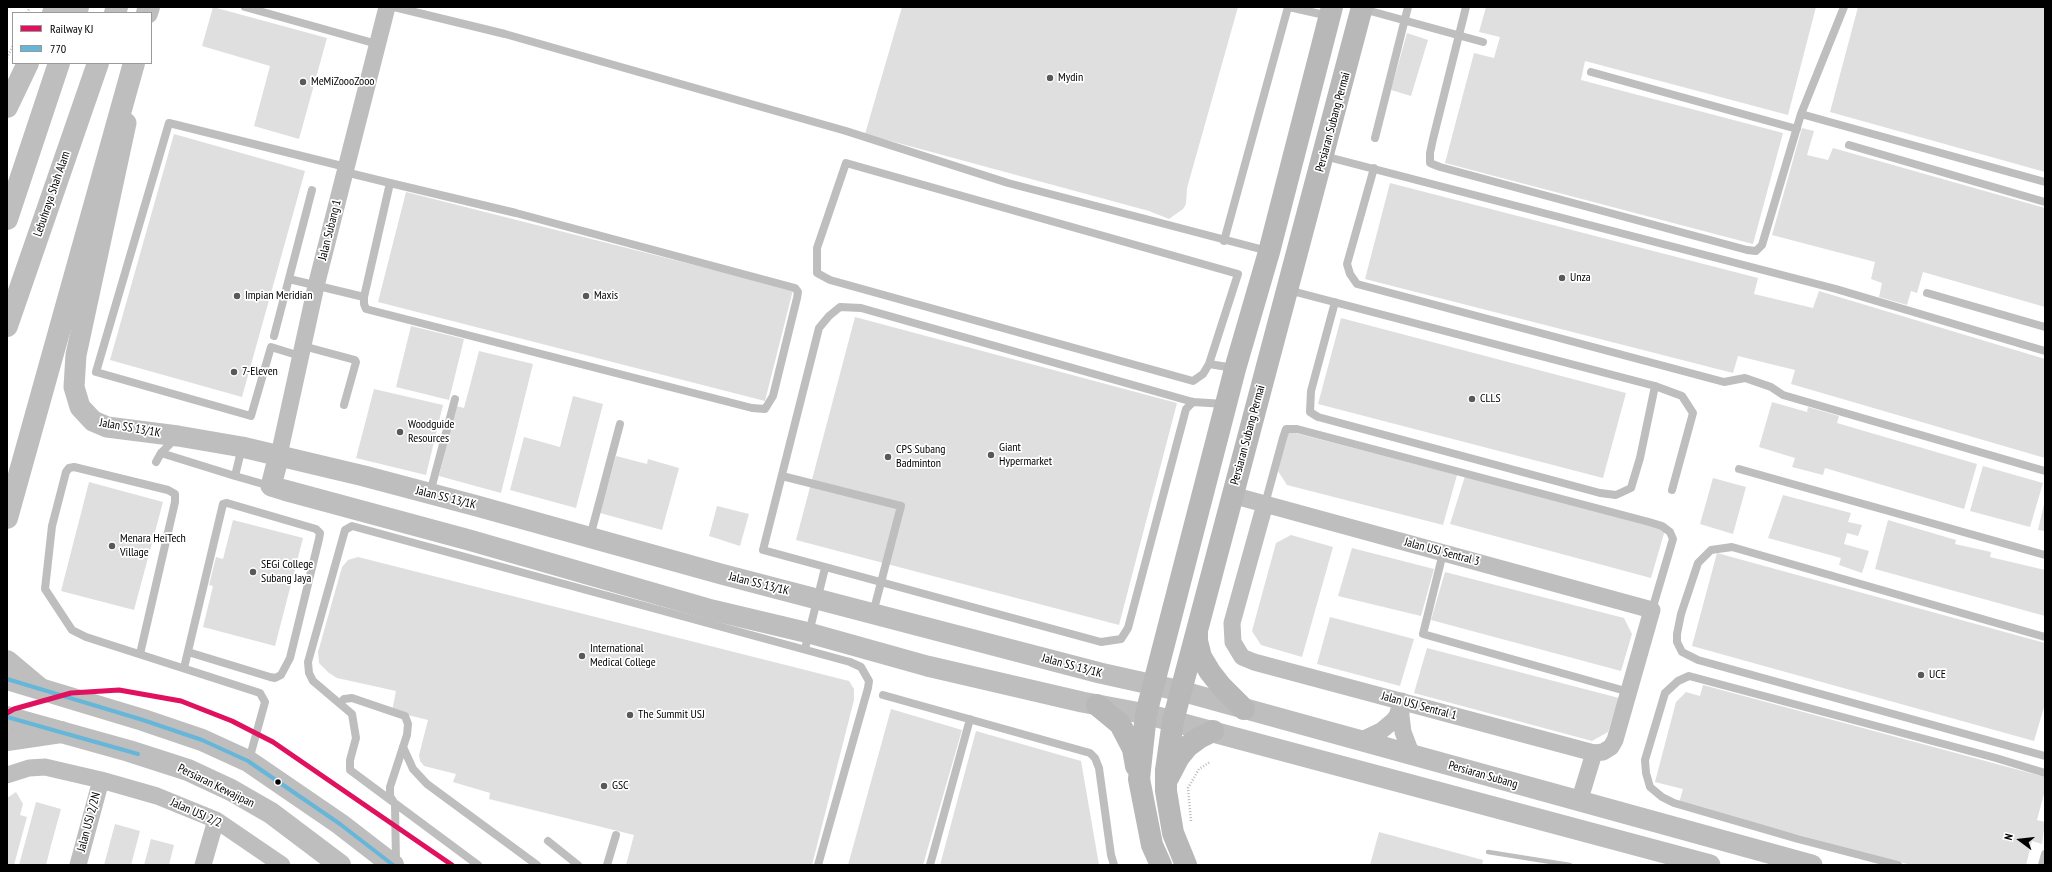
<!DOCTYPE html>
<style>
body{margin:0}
#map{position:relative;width:2052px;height:872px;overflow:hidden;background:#fff;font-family:"PT Sans Narrow",sans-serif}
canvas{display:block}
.frame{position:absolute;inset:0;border:8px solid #000;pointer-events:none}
.legend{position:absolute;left:12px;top:12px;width:140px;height:52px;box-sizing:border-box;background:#fff;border:1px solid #999;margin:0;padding:5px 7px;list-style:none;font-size:12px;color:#000}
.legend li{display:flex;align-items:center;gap:8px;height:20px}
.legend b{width:20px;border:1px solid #999}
.north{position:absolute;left:2000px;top:820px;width:40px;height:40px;-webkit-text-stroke:3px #fff;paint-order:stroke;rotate:285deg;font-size:11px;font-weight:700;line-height:16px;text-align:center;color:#000}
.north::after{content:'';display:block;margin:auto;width:14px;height:18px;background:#000;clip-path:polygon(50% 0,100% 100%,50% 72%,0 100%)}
</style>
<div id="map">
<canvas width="2052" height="872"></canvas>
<div class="frame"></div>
<ul class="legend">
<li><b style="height:5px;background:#e0115f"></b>Railway KJ</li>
<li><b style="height:5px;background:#66b6da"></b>770</li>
</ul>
<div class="north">N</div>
</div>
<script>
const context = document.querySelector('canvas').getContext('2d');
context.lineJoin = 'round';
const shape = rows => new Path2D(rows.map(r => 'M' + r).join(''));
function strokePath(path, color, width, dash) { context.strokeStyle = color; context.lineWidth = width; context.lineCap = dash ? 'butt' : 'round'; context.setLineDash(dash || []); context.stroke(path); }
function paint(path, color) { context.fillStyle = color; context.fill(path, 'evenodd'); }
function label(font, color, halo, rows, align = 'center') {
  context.font = font + ' "PT Sans Narrow",sans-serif'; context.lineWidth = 3.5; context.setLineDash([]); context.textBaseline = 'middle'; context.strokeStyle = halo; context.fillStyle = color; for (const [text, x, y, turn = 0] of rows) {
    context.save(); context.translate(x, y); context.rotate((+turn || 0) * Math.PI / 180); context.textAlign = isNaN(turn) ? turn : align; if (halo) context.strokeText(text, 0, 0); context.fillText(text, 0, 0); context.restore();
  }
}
strokePath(shape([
 [1488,852,1570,865]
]), '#bebebe', 4.5);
paint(shape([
 [213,7,327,38,299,139,254,126,270,66,202,46],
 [902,7,1238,7,1187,188,1186,204,1183,209,1169,219,1149,211,865,134],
 [1486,7,1816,7,1788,115,1585,61,1581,80,1783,133,1753,244,1445,163,1474,53,1494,58,1500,37,1479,32],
 [1858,7,2045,7,2045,172,1830,112],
 [1407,33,1428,40,1411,96,1391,90],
 [1802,128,1814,131,1807,155,1828,160,1833,148,2045,208,2045,307,1923,272,1917,293,1911,291,1907,305,1879,297,1882,283,1871,279,1875,262,1772,235],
 [174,134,305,171,242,397,110,360],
 [1390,183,1758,278,1754,294,1813,308,1819,291,2045,359,2045,458,1791,384,1795,370,1738,356,1733,373,1365,279],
 [406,192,793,290,765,401,378,302],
 [855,317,1177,403,1119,625,796,540],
 [1341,318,1626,393,1603,478,1318,404],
 [411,326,464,339,449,400,396,387],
 [479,351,533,364,501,493,439,476,456,406,464,408],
 [374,389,443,405,426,475,356,458],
 [573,396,603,404,576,508,510,490,524,437,560,447],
 [1772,402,1807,412,1808,407,1839,416,1837,423,1977,464,1964,509,1825,468,1823,475,1792,467,1795,458,1759,447],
 [1288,431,1457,475,1443,525,1287,485,1278,471],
 [616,456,647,464,648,459,679,468,662,530,600,513],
 [1983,466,2043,483,2030,527,1970,511],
 [1465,476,1665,530,1651,578,1450,524],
 [1713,478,1746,487,1733,534,1700,524],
 [89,482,163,502,134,610,61,591],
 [1783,495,1851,513,1848,522,1862,525,1858,536,1847,533,1844,544,1869,551,1862,573,1839,565,1841,558,1768,538],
 [2044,504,2045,504,2045,531,2038,530],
 [717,506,749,514,740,546,709,536],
 [233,520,303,538,275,646,203,627,213,586,209,585,216,557,223,559],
 [1888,520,1956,540,1955,544,1991,552,1990,557,2045,570,2045,616,1875,569],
 [1291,535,1333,547,1302,657,1261,645,1252,631,1276,543],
 [1352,548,1434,569,1421,616,1338,596],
 [1717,553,2045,643,2045,704,2034,741,1692,646],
 [358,557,849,681,854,689,854,700,812,865,626,865,634,835,489,799,490,793,453,782,456,774,424,766,420,761,419,755,428,720,392,711,396,691,337,678,329,673,319,663,318,652,342,567,348,560],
 [1445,572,1624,618,1632,634,1621,671,1431,620],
 [1330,617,1414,639,1400,686,1317,664],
 [1427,648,1619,698,1608,732,1592,741,1414,693],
 [1703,685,2045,777,2045,790,2037,820,2045,822,2042,844,2032,841,2026,865,1911,865,1679,803,1683,789,1655,782,1676,702,1686,692,1700,696],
 [891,709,962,730,923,865,848,865],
 [976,731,1081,761,1099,865,940,865],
 [16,792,23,804,20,815,27,817,14,865,7,865,7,798],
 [36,802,61,809,50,849,46,865,19,865],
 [115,824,140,831,131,865,104,865],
 [1379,832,1483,860,1482,865,1370,865],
 [151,839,174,845,169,865,144,865]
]), '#dfdfdf');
strokePath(shape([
 [27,13,30,7],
 [7,58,13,45],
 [1191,821,1188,788,1199,769,1210,762]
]), '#b9b9b9', 2.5, [1, 2]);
strokePath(shape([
 [245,7,377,44],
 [394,7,505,34,846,131,1008,183,1268,251],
 [1289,7,1329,16],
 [1466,7,1433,139,1430,153,1430,163,1440,167,1747,250,1756,251,1762,245,1801,114,1844,7],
 [1363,9,1483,42],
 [1591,72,1797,129],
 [1801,114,2045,182],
 [1375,138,1408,7],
 [1849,145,2045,202],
 [1324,156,1836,289,2045,351],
 [846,163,1238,274,1209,364,1203,374,1193,381,830,280,817,273,817,248,846,163],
 [1374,168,1347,264,1350,274,1357,284,1724,382,1745,378,1771,387,1783,395,2045,471],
 [345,172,390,183,516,213,795,288,798,292,797,298,773,396,765,409,752,408,366,309,364,304,364,297,390,183],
 [1224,241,1288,7],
 [289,279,364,297],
 [1288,290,1655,386,1682,396,1693,413,1672,490],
 [1927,293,2045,327],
 [1335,302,1311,391,1310,412,1318,417,1600,493,1616,495,1631,488,1640,458,1655,386],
 [274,336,312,190],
 [303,346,355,360,356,362,344,405],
 [300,356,271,347,251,416,96,372,169,123,346,167],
 [1209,364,1234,368],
 [1193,402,1186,409,1128,628,1121,639,1101,642,763,550,819,328,829,316,840,307,861,308,1193,402,1225,404],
 [176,438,161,453,235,476],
 [242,447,235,476,270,486],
 [156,462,161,453],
 [1739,469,2045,555],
 [782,476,901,506,873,613],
 [430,493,455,399],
 [1265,504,1283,438,1286,429,1297,429,1649,522,1662,526,1670,532,1673,539,1652,610],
 [590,537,620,424],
 [1443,553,1423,634,1629,692],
 [2045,637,1732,547,1711,550,1698,563,1681,614,1677,634,1677,642,1682,652,1698,660,2045,756],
 [805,649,825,568],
 [140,654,175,502,175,494,168,490,74,467,69,468,66,472,52,526,45,589,72,630,86,637,260,693,265,702,249,760],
 [184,668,223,504,227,503,316,529,320,533,319,539,290,658,281,675,275,678,270,677,188,652],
 [883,695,1090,753,1095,758,1099,768,1111,855,1114,865],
 [341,703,344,699,352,698,405,716,408,724,407,735,390,787,390,796,395,804,396,862],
 [403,747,413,769,427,784,537,865],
 [548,841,578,865],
 [478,865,350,770,350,760,356,738,352,714,313,681,309,673,308,662,345,530,352,526,850,662,861,667,869,681,868,688,818,865],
 [607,865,616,835],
 [930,865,970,719],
 [1898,865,1798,839,1674,803,1662,797,1650,787,1646,773,1645,760,1665,693,1678,681,1689,676,1996,758,2045,773],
 [2042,865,2045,854]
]), '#bebebe', 8);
strokePath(shape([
 [279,455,316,286,387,7],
 [1232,495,1652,610,1615,740,1611,747,1603,752,1594,753,1254,662,1242,657,1233,642,1232,623,1265,504],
 [1401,705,1401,716,1403,732,1411,753],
 [1362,740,1381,731,1393,721,1397,716,1402,701],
 [7,775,29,768,45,767,101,780,157,796,216,820,282,865],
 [1579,802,1594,753],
 [78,865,101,780],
 [203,865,216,820]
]), '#bebebe', 17);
strokePath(shape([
 [126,123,76,355,74,387,80,407,93,421,107,427,178,436,242,447,364,476,477,506,721,574,1100,673,1181,691,1812,865],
 [279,455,271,486,284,490,469,540,712,610,809,633,927,666,1082,702,1146,714,1710,865]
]), '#bebebe', 21);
strokePath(shape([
 [1197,633,1197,641,1201,657,1210,672,1221,686,1244,709],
 [1097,705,1120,724,1133,749,1136,766],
 [1168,778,1179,757,1188,746,1199,738,1213,731],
 [1161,865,1152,845,1139,779,1146,714,1235,369,1269,252,1332,7],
 [1186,865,1173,833,1166,791,1166,770,1173,721,1362,7]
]), '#b8b8b8', 22);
strokePath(shape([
 [7,679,143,720,202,740,248,761,340,824,393,865],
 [7,717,129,751,188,770,231,790,271,813,340,865]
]), '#bebebe', 22);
strokePath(shape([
 [53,13,56,7],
 [76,13,78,7],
 [115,13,117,7],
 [147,13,149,7],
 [7,107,28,63],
 [7,219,59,63],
 [7,326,98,63],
 [7,518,134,63],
 [7,661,38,687],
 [7,740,61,732]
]), '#bebebe', 22);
strokePath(shape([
 [7,679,143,720,202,740,248,761,340,824,393,865],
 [7,717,138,754]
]), '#66b6da', 4);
strokePath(shape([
 [7,713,14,709,71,693,119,690,181,701,232,721,273,742,452,865]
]), '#e0115f', 5);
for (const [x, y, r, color] of [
 [1050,78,4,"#595959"],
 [303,82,4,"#595959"],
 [1562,278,4,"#595959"],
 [237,296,4,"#595959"],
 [586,296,4,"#595959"],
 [234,372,4,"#595959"],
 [1472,399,4,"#595959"],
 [400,432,4,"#595959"],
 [991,455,4,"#595959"],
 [888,457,4,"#595959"],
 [112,546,4,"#595959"],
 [253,572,4,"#595959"],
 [582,656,4,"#595959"],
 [1921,675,4,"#595959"],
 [630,715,4,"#595959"],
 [278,782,3.5,"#000"],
 [604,786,4,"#595959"]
]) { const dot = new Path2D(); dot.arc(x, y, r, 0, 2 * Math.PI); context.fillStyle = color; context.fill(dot); strokePath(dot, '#fff', 1.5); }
label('12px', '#000', '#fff', [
 ["Mydin",1058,78],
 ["MeMiZoooZooo",311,82],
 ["Unza",1570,278],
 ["Impian Meridian",245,296],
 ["Maxis",594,296],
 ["7-Eleven",242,372],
 ["CLLS",1480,399],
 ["Woodguide",408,425],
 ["Resources",408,439],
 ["Giant",999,448],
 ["Hypermarket",999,462],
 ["CPS Subang",896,450],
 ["Badminton",896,464],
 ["Menara HeiTech",120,539],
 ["Village",120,553],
 ["SEGi College",261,565],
 ["Subang Jaya",261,579],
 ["International",590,649],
 ["Medical College",590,663],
 ["UCE",1929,675],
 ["The Summit USJ",638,715],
 ["GSC",612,786]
], 'left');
label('12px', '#000', '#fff', [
 ["Persiaran Subang Permai",1333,122,-75],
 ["Lebuhraya Shah Alam",52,194,-71],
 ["Jalan Subang 1",330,230,-76],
 ["Jalan SS 13/1K",130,428,10],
 ["Persiaran Subang Permai",1248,435,-75],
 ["Jalan SS 13/1K",446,498,14],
 ["Jalan USJ Sentral 3",1442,552,15],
 ["Jalan SS 13/1K",759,584,14],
 ["Jalan SS 13/1K",1072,666,15],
 ["Jalan USJ Sentral 1",1419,706,15],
 ["Persiaran Subang",1483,775,16],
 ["Persiaran Kewajipan",216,786,26],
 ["Jalan USJ 2/2",196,813,24],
 ["Jalan USJ 2/2N",89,822,-75]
]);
</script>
